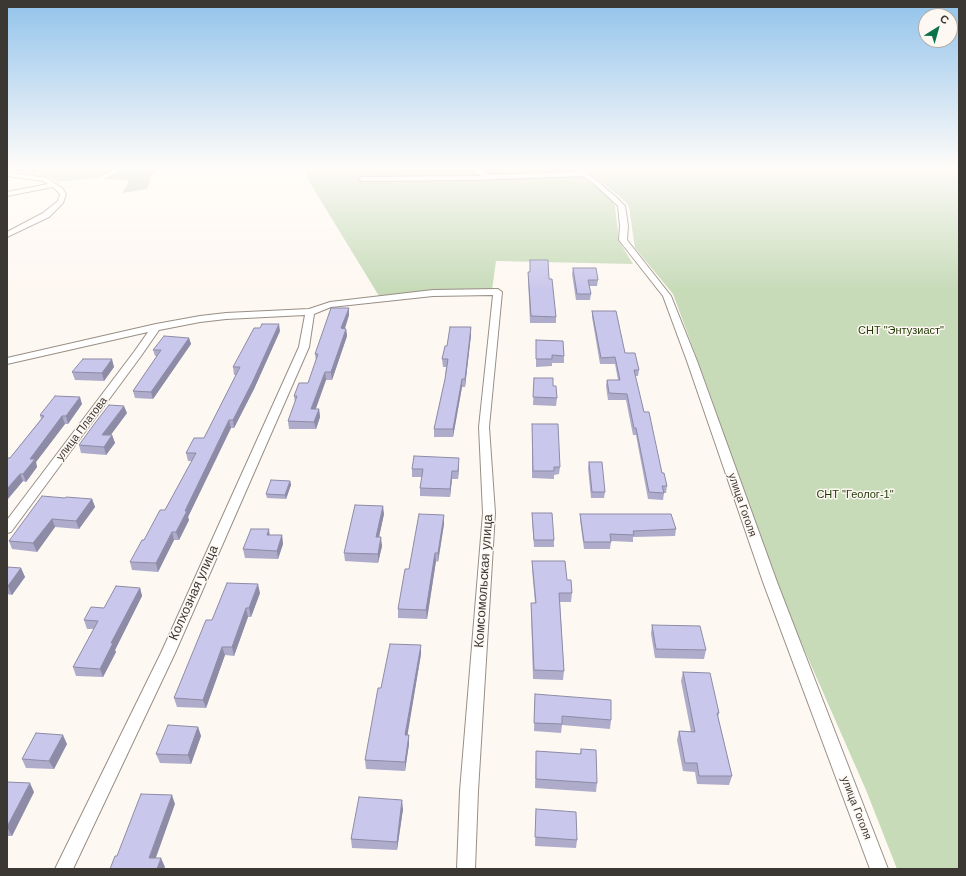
<!DOCTYPE html>
<meta charset="utf-8">
<style>
body{margin:0}
#map{position:relative;width:966px;height:876px;overflow:hidden;background:#fef8f2;font-family:Arial,sans-serif}
canvas{display:block}
.frame{position:absolute;inset:0;border:8px solid #3b3733;pointer-events:none}
.north{position:absolute;left:918px;top:8px;width:40px;height:40px;box-sizing:border-box;background:#fef8f2;border:1px solid #b0aba6;border-radius:50%;rotate:37deg;font-size:11px;font-weight:700;line-height:16px;text-align:center;color:#3b3733}
.north::after{content:'';display:block;margin:auto;width:14px;height:18px;background:#0b734b;clip-path:polygon(50% 0,100% 100%,50% 72%,0 100%)}
</style>
<div id="map">
<canvas width="966" height="876"></canvas>
<div class="frame"></div>
<div class="north">С</div>
</div>
<script>
const context = document.querySelector('canvas').getContext('2d');
context.lineJoin = 'round';
function paint(path, color) { context.fillStyle = color; context.fill(path, 'evenodd'); }
const shape = rows => new Path2D(rows.map(r => 'M' + r).join(''));
function strokePath(path, color, width, dash) { context.strokeStyle = color; context.lineWidth = width; context.lineCap = dash ? 'butt' : 'round'; context.setLineDash(dash || []); context.stroke(path); }
function label(font, color, halo, rows, align = 'center') {
  context.font = font + ' Arial,sans-serif'; context.lineWidth = 3; context.setLineDash([]); context.textBaseline = 'middle'; context.strokeStyle = halo; context.fillStyle = color; for (const [text, x, y, turn = 0] of rows) {
    context.save(); context.translate(x, y); context.rotate((+turn || 0) * Math.PI / 180); context.textAlign = isNaN(turn) ? turn : align; if (halo) context.strokeText(text, 0, 0); context.fillText(text, 0, 0); context.restore();
  }
}
paint(shape([
 [7,167,121,167,97,178,58,182,49,177,23,172,7,171],
 [305,167,567,167,590,182,610,198,615,206,619,241,633,264,496,261,492,290,379,296,310,183],
 [583,167,959,167,959,869,897,869,866,790,771,574,711,397,673,294,635,248,629,207,625,201]
]), '#c7dbb9');
paint(shape([
 [126,167,165,167,153,173,147,189,122,193,129,180,103,179]
]), '#bcd0ae');
const street = shape([
 [469,167,477,167,490,175,576,172,570,167,578,167,596,180,616,197,625,206,628,226,627,240,671,296,697,361,777,582,888,869,870,869,763,582,687,361,663,296,619,240,620,226,618,206,592,182,582,176,472,180,362,181,359,179,362,177,481,176,469,167],
 [7,172,47,178,62,188,66,194,63,203,49,217,7,237,7,232,43,213,58,201,60,194,53,187,7,196,7,192,48,184,43,181,7,176,7,172],
 [498,289,502,292,489,427,495,513,478,791,475,869,457,869,460,791,483,513,479,427,493,295,433,296,331,307,314,314,309,347,175,653,73,869,55,869,161,653,299,347,305,315,226,319,200,322,159,330,141,356,11,532,7,533,7,520,134,352,148,332,7,364,7,358,156,324,200,316,226,313,309,309,330,302,433,290,498,289]
]);
strokePath(street, '#988f85', 2);
paint(street, '#fff');
paint(shape([
 [530,260,549,279,556,317,556,323,530,323,528,278,528,272,530,272],
 [573,268,598,280,597,286,589,286,591,294,590,300,576,300,572,274],
 [592,311,639,370,638,376,635,376,644,412,662,473,667,486,666,493,664,493,663,500,648,499,636,435,633,435,626,400,608,400,606,386,607,380,618,380,615,364,600,364,592,317],
 [349,315,345,329,346,329,347,336,332,380,326,380,315,409,319,409,320,417,316,429,289,429,288,421,295,402,294,396,308,383,316,361,315,354],
 [471,327,471,335,465,387,462,387,453,437,434,437,434,429,445,379,446,367,443,367,442,359,447,346],
 [280,331,254,389,234,428,231,428,188,517,189,520,179,540,174,540,158,572,132,570,130,562,144,540,165,510,192,461,188,461,186,453,204,438,236,375,234,375,233,367],
 [189,338,191,344,153,399,135,398,133,391,157,356,155,356,153,350],
 [536,340,564,356,564,363,552,363,552,366,536,367],
 [114,367,104,381,75,380,72,372],
 [534,378,553,386,557,398,556,406,533,405],
 [82,404,68,424,65,424,36,462,37,467,26,482,23,481,7,500,7,458,10,458,41,419,40,415],
 [127,413,110,435,112,435,115,443,106,455,81,453,79,445],
 [532,424,560,467,559,474,554,475,554,479,532,478],
 [589,462,605,492,604,498,591,498,588,468],
 [459,466,458,479,452,479,450,497,420,496,420,488,422,477,412,477,412,469],
 [290,481,291,485,286,499,267,498,266,494],
 [65,498,92,499,95,507,79,529,55,527,37,552,12,549,9,541],
 [532,513,554,540,554,547,534,547,532,520],
 [384,514,379,537,382,546,378,563,345,561,344,553],
 [580,514,676,529,675,536,633,537,633,542,611,541,610,549,584,549,580,520],
 [444,524,438,562,436,561,427,619,398,618,398,609,409,569],
 [270,535,282,535,283,544,278,559,245,558,243,549],
 [532,561,567,580,572,593,571,602,560,602,564,671,563,680,533,679,531,612,531,603,535,603,532,569],
 [7,567,21,568,25,577,12,595,7,594],
 [140,588,142,596,115,650,116,652,103,677,76,676,73,667,94,629,87,629,84,620,104,608],
 [260,593,251,617,248,617,234,656,225,655,206,708,177,707,174,698,212,620],
 [652,625,706,650,704,659,655,658,651,634],
 [421,654,407,735,409,735,409,744,405,771,366,769,365,760,381,688],
 [683,672,719,713,718,717,732,776,729,785,697,784,695,772,683,771,677,740,679,731,691,732,681,681],
 [535,694,611,720,610,729,562,725,561,733,534,731],
 [198,727,201,736,191,764,160,763,156,754],
 [67,744,54,769,26,768,22,759],
 [581,749,597,783,596,792,535,788,536,751,580,754],
 [7,782,34,792,12,836,7,836],
 [403,809,397,850,352,848,351,839],
 [536,809,577,840,576,848,535,846]
]), '#aeabcb');
paint(shape([
 [349,308,349,315,342,336,341,328],
 [279,324,280,331,254,389,234,428,233,420],
 [471,327,471,335,465,387,465,379],
 [346,329,347,336,332,380,331,372],
 [189,338,191,344,153,399,151,392],
 [112,359,114,367,104,381,102,373],
 [325,372,326,380,313,417,311,409],
 [462,379,462,387,453,437,453,429],
 [80,397,82,404,68,424,66,416],
 [124,406,127,413,105,443,102,435],
 [319,409,320,417,316,429,314,422],
 [62,416,65,424,36,462,37,467,26,482,23,474,30,459],
 [229,420,231,428,188,517,189,520,179,540,176,532,185,511],
 [112,435,115,443,106,455,104,447],
 [459,458,459,466,458,479,458,471],
 [452,471,452,479,450,497,450,489],
 [20,474,23,481,7,500,7,489],
 [290,481,291,485,286,499,285,495],
 [92,499,95,507,79,529,76,521],
 [383,506,384,514,377,546,376,537],
 [444,515,444,524,438,562,438,553],
 [52,519,55,527,37,552,33,543],
 [269,529,270,538,267,535],
 [172,532,174,540,158,572,156,563],
 [282,535,283,544,278,559,277,551],
 [381,537,382,546,378,563,378,554],
 [435,553,436,561,427,619,426,610],
 [21,568,25,577,12,595,8,586],
 [258,584,260,593,251,617,249,608],
 [140,588,142,596,115,650,116,652,103,677,100,669,111,643],
 [246,608,248,617,234,656,232,647],
 [421,645,421,654,406,744,405,735],
 [222,647,225,655,206,708,203,700],
 [198,727,201,736,191,764,188,755],
 [63,735,67,744,54,769,49,761],
 [409,735,409,744,405,771,405,762],
 [30,783,34,792,12,836,7,827],
 [172,795,175,804,153,866,149,858],
 [402,800,403,809,397,850,397,842],
 [161,858,165,867,164,869,157,869]
]), '#8d8ba5');
const building = shape([
 [530,260,548,260,549,279,552,279,556,317,531,316,528,272,530,272,530,260],
 [573,268,596,268,598,280,588,280,591,294,577,294,573,268],
 [331,308,349,308,341,328,346,329,331,372,325,372,311,409,319,409,314,422,288,421,297,396,294,396,299,383,308,383,318,354,315,354,331,308],
 [592,311,616,311,625,353,635,353,639,370,634,370,644,412,649,412,662,473,664,473,667,486,662,486,664,493,649,492,636,428,634,428,627,394,609,393,607,380,620,380,615,357,601,358,592,311],
 [262,324,279,324,253,381,233,420,229,420,185,511,187,511,176,532,172,532,156,563,130,562,142,540,144,540,160,510,165,510,196,453,186,453,194,438,204,438,240,367,233,367,254,328,260,328,262,324],
 [450,327,471,327,465,379,462,379,453,429,434,429,445,379,448,359,442,359,445,346,447,346,450,327],
 [164,336,189,338,151,392,133,391,161,350,153,350,164,336],
 [536,340,563,341,564,356,552,355,552,359,536,359,536,340],
 [83,359,112,359,102,373,72,372,83,359],
 [534,378,553,378,553,386,556,386,557,398,533,397,534,378],
 [55,396,80,397,66,416,62,416,30,459,35,459,23,474,20,474,7,489,7,458,10,458,44,416,40,415,55,396],
 [109,405,124,406,102,435,112,435,104,447,79,445,95,423,109,405],
 [532,424,558,424,560,467,554,467,554,471,533,471,532,424],
 [414,456,459,458,458,471,452,471,450,489,420,488,423,469,412,469,414,456],
 [589,462,602,462,605,492,592,492,589,462],
 [271,480,290,481,285,495,266,494,271,480],
 [42,496,65,498,66,497,92,499,76,521,52,519,33,543,9,541,42,496],
 [355,505,383,506,376,537,381,537,378,554,344,553,355,505],
 [532,513,552,513,554,540,534,540,532,513],
 [419,514,444,515,438,553,435,553,426,610,398,609,405,569,409,569,419,514],
 [580,514,671,514,676,529,633,531,634,535,610,534,611,542,584,542,580,514],
 [251,529,269,529,267,535,282,535,277,551,243,549,251,529],
 [532,561,565,561,567,580,571,580,572,593,559,593,564,671,534,670,531,603,536,603,532,561],
 [7,567,21,568,8,586,7,586,7,567],
 [227,583,258,584,249,608,246,608,232,647,222,647,203,700,174,698,206,620,212,620,227,583],
 [116,586,140,588,111,643,113,643,100,669,73,667,98,621,84,620,91,607,104,608,116,586],
 [652,625,700,626,706,650,656,649,652,625],
 [390,644,421,645,405,735,409,735,405,762,365,760,378,688,381,688,390,644],
 [683,672,710,673,719,713,717,713,732,776,699,776,697,763,685,763,679,731,695,732,683,672],
 [535,694,611,700,611,720,562,716,562,724,534,723,535,694],
 [168,725,198,727,188,755,156,754,168,725],
 [36,733,63,735,49,761,22,759,36,733],
 [581,749,596,750,597,783,536,779,536,751,581,754,581,749],
 [7,782,30,783,7,827,7,782],
 [141,794,172,795,149,858,161,858,157,869,110,869,115,856,117,856,141,794],
 [359,797,402,800,397,842,351,839,359,797],
 [536,809,576,812,577,840,535,837,536,809]
]);
paint(building, '#cac7ec');
strokePath(building, '#8d8ba5', 1);
const sky = context.createLinearGradient(0, 0, 0, 290);
sky.addColorStop(0, '#92c3eb');
sky.addColorStop(0.58, '#fffcf9');
sky.addColorStop(1, '#fffcf900');
context.fillStyle = sky;
context.fillRect(0, 0, 966, 290);
label('11px', '#1e3703', '#fef8f2', [
 ["СНТ \"Энтузиаст\"",901,331],
 ["СНТ \"Геолог-1\"",855,495]
]);
label('11px', '#3b3733', '#fef8f2', [
 ["улица Платова",82,429,-53],
 ["улица Гоголя",742,505,71],
 ["улица Гоголя",856,808,69]
]);
label('13px', '#3b3733', '#fef8f2', [
 ["Комсомольская улица",484,581,-86],
 ["Колхозная улица",194,593,-66]
]);
</script>
